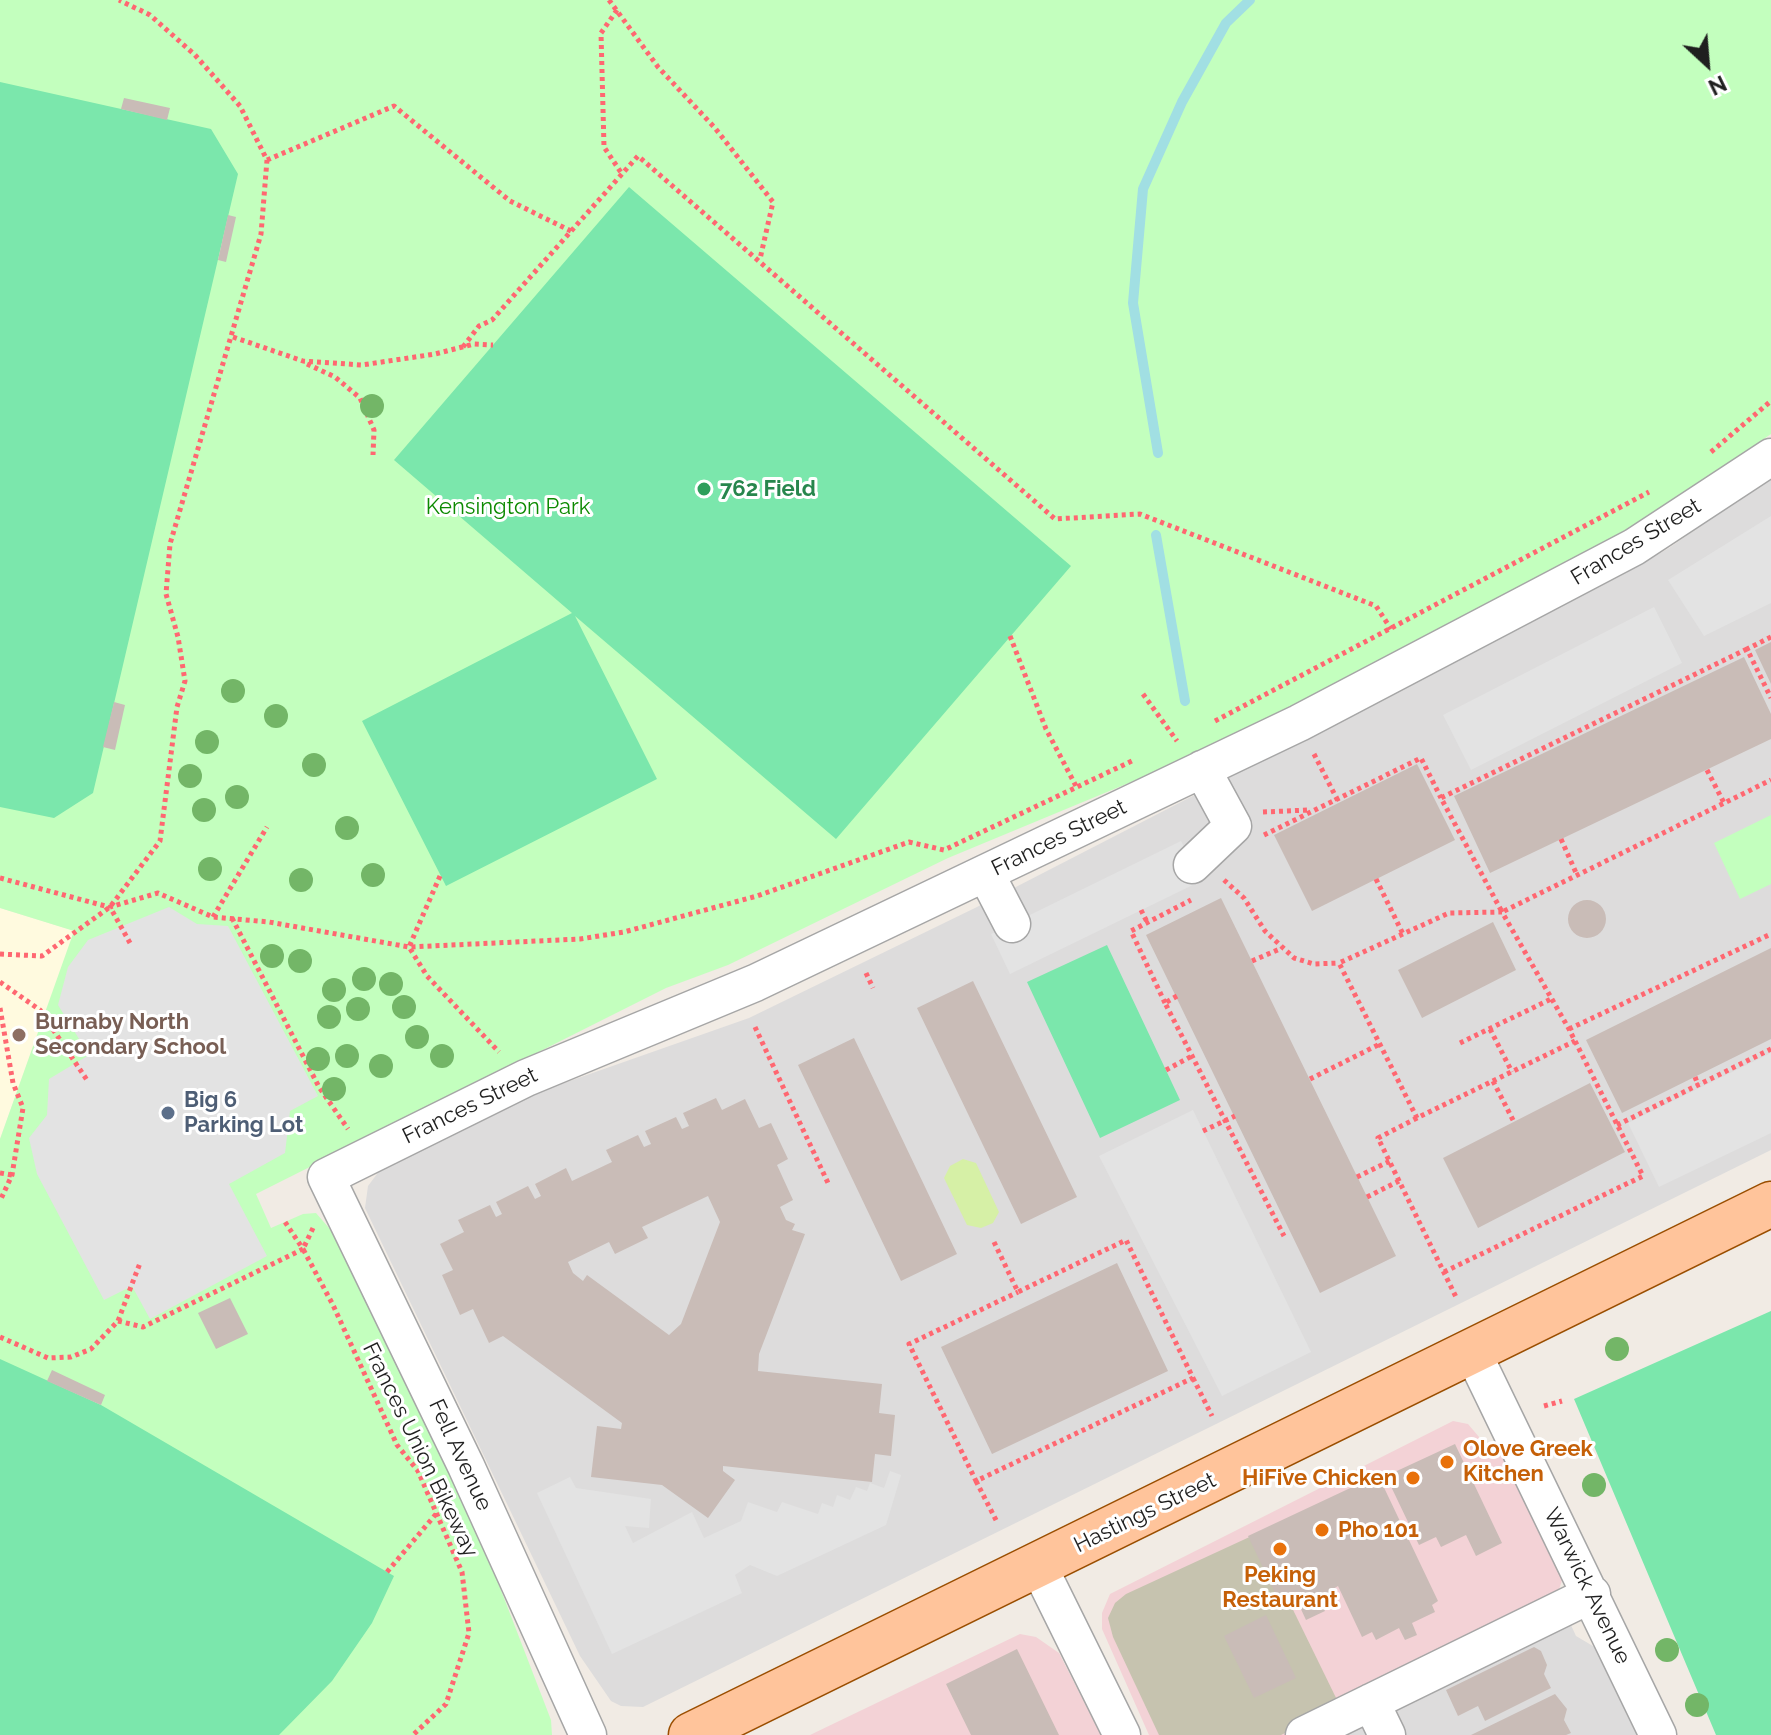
<!DOCTYPE html>
<style>
body{margin:0}
#map{position:relative;width:1771px;height:1735px;overflow:hidden;background:#f1ebe4;font-family:Raleway,sans-serif}
canvas{display:block}
.north{position:absolute;left:1667px;top:24px;width:80px;height:80px;-webkit-text-stroke:6px #fff;paint-order:stroke;rotate:154deg;font-size:22px;font-weight:700;line-height:32px;text-align:center;color:#1f1f1f}
.north::after{content:'';display:block;margin:auto;width:28px;height:36px;background:#1f1f1f;clip-path:polygon(50% 0,100% 100%,50% 72%,0 100%)}
</style>
<div id="map">
<canvas width="1771" height="1735"></canvas>
<div class="north">N</div>
</div>
<script>
const context = document.querySelector('canvas').getContext('2d');
context.lineJoin = 'round';
function paint(path, color) { context.fillStyle = color; context.fill(path, 'evenodd'); }
const shape = rows => new Path2D(rows.map(r => 'M' + r).join(''));
function strokePath(path, color, width, dash) { context.strokeStyle = color; context.lineWidth = width; context.lineCap = dash ? 'butt' : 'round'; context.setLineDash(dash || []); context.stroke(path); }
function label(font, color, halo, rows, align = 'center') {
  context.font = font + ' Raleway,sans-serif'; context.lineWidth = 6; context.setLineDash([]); context.textBaseline = 'middle'; context.strokeStyle = halo; context.fillStyle = color; for (const [text, x, y, turn = 0] of rows) {
    context.save(); context.translate(x, y); context.rotate((+turn || 0) * Math.PI / 180); context.textAlign = isNaN(turn) ? turn : align; if (halo) context.strokeText(text, 0, 0); context.fillText(text, 0, 0); context.restore();
  }
}
paint(shape([
 [1771,476,1771,1150,643,1707,621,1706,611,1701,580,1656,365,1208,368,1186,386,1162,530,1095,749,1018,977,907,1622,575,1669,548],
 [1563,1608,1576,1636,1598,1649,1641,1735,1303,1735]
]), '#dddcdc');
paint(shape([
 [1453,1421,1468,1424,1485,1444,1507,1460,1563,1577,1557,1596,1303,1735,1149,1735,1102,1629,1102,1613,1110,1594],
 [1020,1634,1036,1637,1059,1653,1101,1735,810,1735]
]), '#f3d2d6');
paint(shape([
 [0,908,75,931,0,1139]
]), '#fffadf');
paint(shape([
 [1256,1534,1340,1706,1281,1735,1159,1735,1113,1637,1108,1618,1115,1603,1126,1594]
]), '#c6c3af');
paint(shape([
 [963,1159,976,1163,999,1212,993,1223,981,1228,967,1225,944,1178,950,1166]
]), '#d6f0a6');
paint(shape([
 [0,0,1771,0,1771,434,1614,543,1405,653,1189,758,948,858,728,965,666,988,256,1194,271,1228,303,1214,316,1213,342,1243,472,1515,551,1720,552,1735,0,1735,0,1139,74,931,0,908],
 [1771,815,1771,884,1740,899,1714,843]
]), '#c3ffbe');
paint(shape([
 [0,82,211,129,238,174,93,793,54,818,0,807],
 [629,187,1071,566,836,839,575,616,657,779,446,886,362,721,572,613,394,460],
 [1107,945,1180,1100,1100,1138,1027,982],
 [1771,1311,1771,1735,1716,1735,1574,1399],
 [0,1359,101,1405,394,1576,372,1623,332,1681,279,1735,0,1735]
]), '#7be7ac');
paint(shape([
 [1771,516,1771,603,1704,636,1668,580],
 [1654,607,1682,663,1471,770,1443,715],
 [1181,841,1201,881,1010,974,991,934],
 [169,907,197,924,228,926,318,1096,290,1111,285,1153,229,1184,267,1256,150,1319,132,1286,104,1300,37,1174,29,1138,47,1115,49,1079,89,1055,58,1005,68,967,88,940],
 [1771,1053,1771,1133,1659,1187,1628,1123],
 [1193,1110,1311,1352,1222,1396,1099,1156],
 [890,1471,901,1475,886,1525,777,1576,750,1565,735,1575,742,1593,612,1654,537,1493,570,1477,576,1488,651,1499,649,1528,625,1526,633,1543,692,1512,704,1538,741,1521,748,1502,777,1512,782,1502,818,1514,822,1503,833,1507,837,1495,850,1500,856,1487,867,1491,870,1483,884,1488]
]), '#e3e3e3');
strokePath(shape([
 [1158,453,1133,303,1143,189,1182,102,1226,23,1250,0],
 [1156,535,1185,701]
]), '#a1dfe3', 10);
paint(shape([
 [124,98,170,108,167,120,121,109],
 [228,215,236,217,226,262,218,260],
 [1771,642,1771,684,1755,650],
 [1744,657,1771,714,1771,739,1490,873,1454,796],
 [114,702,125,705,115,750,103,747],
 [1417,764,1455,840,1312,911,1274,835],
 [1221,898,1396,1256,1320,1293,1146,935],
 '1568 919a19 19 0 1 1 38 0a19 19 0 1 1-38 0Z',
 [1493,922,1516,970,1422,1018,1398,970],
 [1771,948,1771,1039,1622,1113,1586,1040],
 [973,981,1077,1197,1021,1224,917,1008],
 [854,1038,957,1254,901,1281,798,1065],
 [1590,1083,1625,1152,1478,1228,1443,1158],
 [716,1098,722,1110,745,1099,759,1128,771,1123,788,1159,777,1165,793,1200,780,1207,786,1220,795,1224,792,1230,805,1234,759,1354,758,1371,882,1384,879,1413,895,1415,891,1456,875,1454,872,1482,723,1466,723,1471,735,1480,708,1518,662,1485,591,1477,597,1426,621,1429,622,1423,503,1336,489,1343,473,1309,460,1315,442,1275,453,1270,440,1244,464,1232,458,1220,490,1205,496,1217,502,1214,496,1202,528,1186,535,1199,541,1196,535,1184,566,1168,572,1181,612,1162,606,1150,638,1135,644,1147,651,1144,645,1131,676,1117,682,1129,689,1126,683,1113],
 [708,1196,720,1222,681,1324,669,1335,587,1275,583,1281,573,1273,568,1262,609,1242,615,1254,648,1238,642,1227],
 [1117,1263,1168,1371,992,1454,941,1347],
 [230,1298,248,1334,216,1349,198,1313],
 [52,1370,105,1395,101,1405,47,1381],
 [1455,1444,1502,1543,1476,1556,1466,1535,1441,1547,1436,1537,1419,1545,1386,1476],
 [1378,1475,1438,1601,1432,1605,1435,1612,1412,1623,1417,1635,1405,1640,1399,1628,1376,1640,1372,1632,1362,1637,1338,1586,1333,1589,1335,1594,1320,1601,1325,1611,1306,1620,1293,1592,1278,1599,1248,1536],
 [1266,1615,1296,1678,1254,1698,1224,1636],
 [1534,1647,1541,1651,1547,1665,1544,1674,1551,1688,1485,1721,1478,1706,1458,1716,1446,1690],
 [1017,1649,1059,1735,971,1735,946,1684],
 [1555,1694,1567,1709,1564,1720,1571,1733,1566,1735,1471,1735]
]), '#c9bcb7');
const minor = shape([
 [1192,865,1233,826,1202,769],
 [986,874,1012,924],
 [1472,1351,1658,1735],
 [1038,1565,1122,1735],
 [1371,1702,1387,1735],
 [588,1735,466,1466,326,1177,526,1078,755,983,1299,723,1634,547,1771,457],
 [1304,1735,1592,1594]
]);
const major = shape([
 [691,1735,1771,1204]
]);
strokePath(minor, '#a6a6a6', 39);
strokePath(major, '#9a4e00', 47);
strokePath(shape([
 [609,0,658,67,715,128,773,202,760,259],
 [617,10,601,33,604,147,622,174],
 [267,160,394,106,510,201,571,231],
 [233,337,303,361,362,365,435,354,474,344,493,345],
 [463,347,479,326,492,320,638,156,1055,519,1140,514,1376,606,1391,629],
 [307,364,335,377,360,398,374,430,373,455],
 [1711,452,1771,401],
 [1010,636,1046,729,1077,788],
 [1771,637,1747,649,1771,698],
 [1747,649,1441,798,1502,912,1771,780],
 [1143,694,1177,741],
 [1215,721,1649,492],
 [1314,754,1339,803],
 [1707,770,1724,803],
 [1263,812,1309,810],
 [1264,835,1421,758,1441,798],
 [1561,839,1577,875],
 [440,876,409,947,580,939,624,932,757,896,909,842,944,850,1134,760],
 [0,878,109,907],
 [1376,879,1403,934],
 [1224,880,1244,898,1265,931,1294,958,1314,964,1339,963],
 [1141,910,1147,922],
 [213,917,267,827],
 [232,918,319,1087,348,1129],
 [130,943,110,907,158,893,213,917,269,922,409,947,427,976,499,1052],
 [0,954,42,956,110,907,160,841,177,707,185,681,178,637,166,594,170,544,261,234,267,160,240,106,195,55,150,15,119,0],
 [1252,961,1282,948],
 [866,973,873,988],
 [0,982,40,1010,87,1080],
 [1177,996,1165,1003,1284,1236],
 [1165,1003,1131,931,1191,900],
 [0,1008,13,1083,23,1108,12,1175,0,1201],
 [755,1027,828,1183],
 [1490,1029,1512,1072],
 [1569,1029,1771,934],
 [1460,1043,1551,999],
 [1166,1070,1192,1056],
 [1695,1077,1698,1085],
 [1310,1079,1380,1044],
 [1493,1081,1514,1122],
 [1417,1118,1378,1138,1456,1297],
 [1617,1125,1771,1049],
 [1203,1131,1235,1116],
 [0,1173,12,1175],
 [1357,1177,1390,1161],
 [1367,1197,1399,1181],
 [313,1228,303,1249,333,1305,397,1445,418,1471,462,1572,469,1633,446,1704,413,1735],
 [994,1242,1018,1292,1126,1240,1193,1378,976,1481,909,1344,1018,1292],
 [1444,1272,1643,1176,1569,1029,1502,912,1449,913,1339,963,1417,1118,1575,1041],
 [118,1321,143,1327,303,1249,285,1222],
 [0,1337,48,1358,71,1357,91,1349,118,1321,140,1263],
 [1193,1378,1212,1416],
 [1544,1406,1562,1401],
 [976,1481,997,1522],
 [387,1572,436,1514]
]), '#ff6771', 5, [4, 4]);
strokePath(minor, '#fff', 36);
strokePath(major, '#ffc49b', 44);
context.fillStyle = '#73b667';
for (const [x, y] of [
 [372,406],
 [233,691],
 [276,716],
 [207,742],
 [314,765],
 [190,776],
 [237,797],
 [204,810],
 [347,828],
 [210,869],
 [373,875],
 [301,880],
 [272,956],
 [300,961],
 [364,979],
 [391,984],
 [334,990],
 [404,1007],
 [358,1009],
 [329,1017],
 [417,1037],
 [347,1056],
 [442,1056],
 [318,1059],
 [381,1066],
 [334,1089],
 [1617,1349],
 [1594,1485],
 [1667,1650],
 [1697,1705]
]) { context.beginPath(); context.arc(x, y, 12, 0, 2 * Math.PI); context.fill(); }
for (const [x, y, r, color] of [
 [704,489,8,"#2e9e5b"],
 [19,1035,8,"#8d6e63"],
 [168,1113,8,"#5c6f8a"],
 [1447,1462,8,"#e8710a"],
 [1413,1478,8,"#e8710a"],
 [1322,1530,8,"#e8710a"],
 [1280,1549,8,"#e8710a"]
]) { const dot = new Path2D(); dot.arc(x, y, r, 0, 2 * Math.PI); context.fillStyle = color; context.fill(dot); strokePath(dot, '#fff', 3); }
label('bold 22px', '#27864d', '#fff', [
 ["762 Field",720,489]
], 'left');
label('22px', '#0c8a01', '#fff', [
 ["Kensington Park",508,507]
]);
label('22px', '#1f1f1f', '#fff', [
 ["Frances Street",1636,542,-31],
 ["Frances Street",1059,838,-26],
 ["Frances Street",470,1106,-26],
 ["Frances Union Bikeway",420,1450,64],
 ["Fell Avenue",460,1455,65],
 ["Hastings Street",1145,1513,-26],
 ["Warwick Avenue",1587,1586,64]
]);
label('bold 22px', '#785e54', '#fff', [
 ["Burnaby North",35,1022],
 ["Secondary School",35,1047]
], 'left');
label('bold 22px', '#4e5e75', '#fff', [
 ["Big 6",184,1100],
 ["Parking Lot",184,1125]
], 'left');
label('bold 22px', '#c56008', '#fff', [
 ["Olove Greek",1463,1449],
 ["Kitchen",1463,1474],
 ["HiFive Chicken",1397,1478,"right"],
 ["Pho 101",1338,1530],
 ["Peking",1280,1575,"center"],
 ["Restaurant",1280,1600,"center"]
], 'left');
</script>
